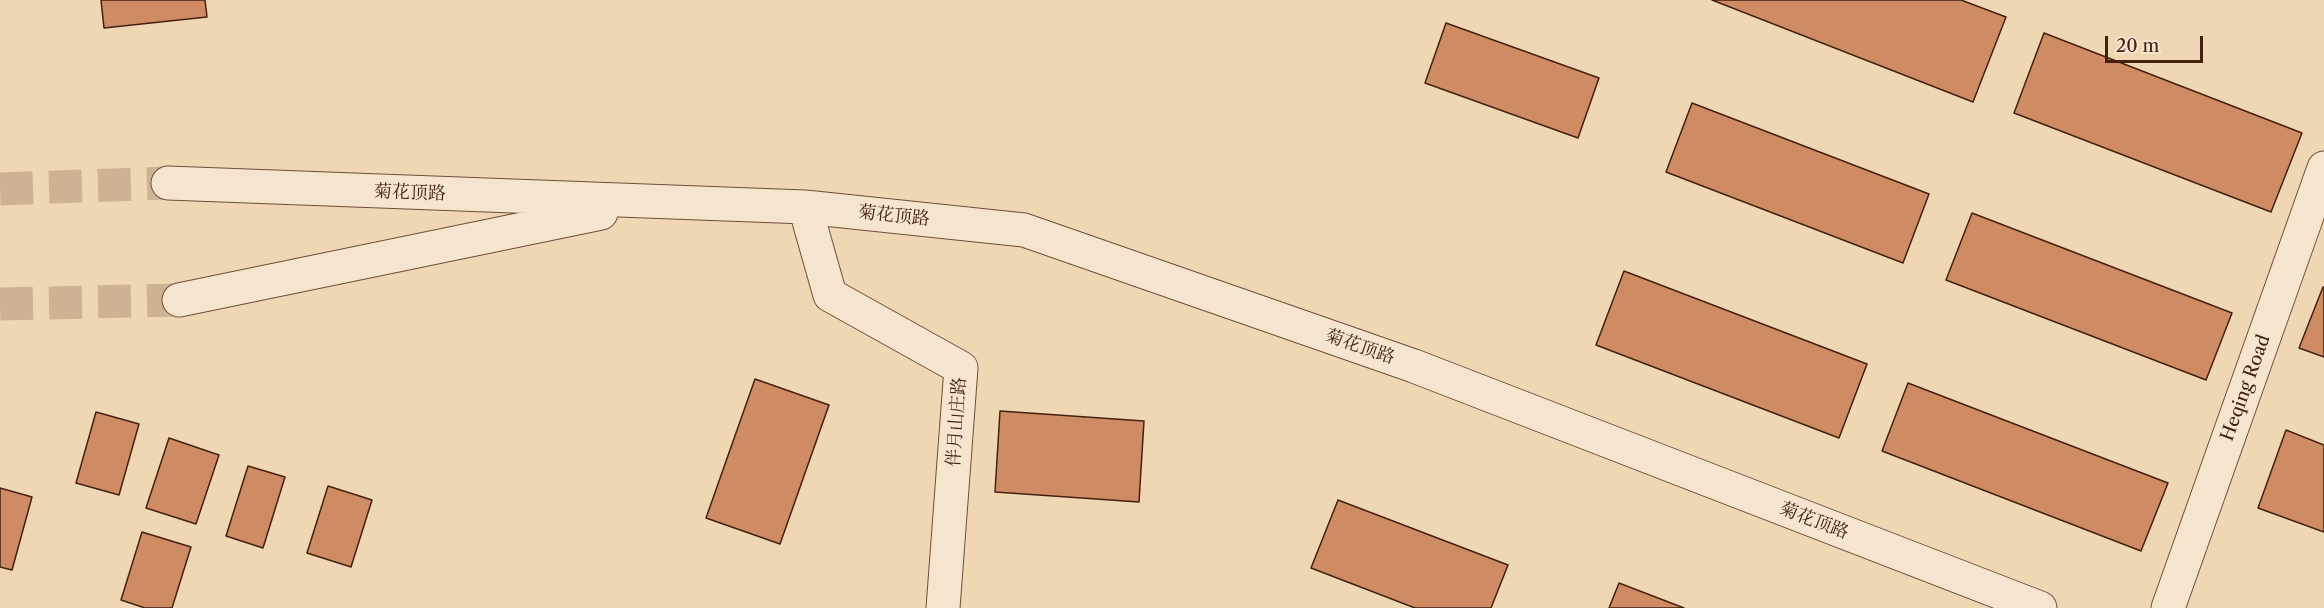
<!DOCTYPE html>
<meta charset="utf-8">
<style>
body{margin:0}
#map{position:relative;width:2324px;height:608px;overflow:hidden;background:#f0d7b4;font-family:"Libre Caslon Text",serif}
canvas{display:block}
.scale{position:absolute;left:2105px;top:36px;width:98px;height:27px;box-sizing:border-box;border:3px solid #432110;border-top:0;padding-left:8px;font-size:18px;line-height:21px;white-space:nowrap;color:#432110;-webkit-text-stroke:4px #f5e5ce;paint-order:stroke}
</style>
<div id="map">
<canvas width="2324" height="608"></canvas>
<div class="scale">20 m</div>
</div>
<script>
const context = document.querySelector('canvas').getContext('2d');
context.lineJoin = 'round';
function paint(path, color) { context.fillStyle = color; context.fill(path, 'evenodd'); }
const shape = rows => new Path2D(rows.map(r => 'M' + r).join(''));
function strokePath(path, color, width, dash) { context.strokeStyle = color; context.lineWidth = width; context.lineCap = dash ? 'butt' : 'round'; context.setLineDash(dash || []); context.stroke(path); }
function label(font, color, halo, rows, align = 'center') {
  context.font = font + ' "Libre Caslon Text","Noto Serif SC",serif'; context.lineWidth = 5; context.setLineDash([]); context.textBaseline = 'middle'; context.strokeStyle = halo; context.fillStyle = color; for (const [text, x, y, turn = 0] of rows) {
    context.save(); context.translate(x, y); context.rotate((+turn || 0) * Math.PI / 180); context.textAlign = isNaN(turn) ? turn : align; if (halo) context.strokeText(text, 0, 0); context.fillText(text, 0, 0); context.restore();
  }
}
const building = shape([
 [101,0,205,0,207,17,104,28,101,0],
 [1712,0,1961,0,2006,17,1973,102,1712,0],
 [1446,23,1599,78,1578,138,1425,83,1446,23],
 [2044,33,2302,133,2271,212,2014,113,2044,33],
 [1692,103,1929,194,1903,263,1666,172,1692,103],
 [1972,213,2232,313,2206,380,1946,280,1972,213],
 [1624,271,1867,364,1839,438,1596,345,1624,271],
 [2323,287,2324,287,2324,357,2299,348,2323,287],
 [755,379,829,405,780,544,706,518,755,379],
 [1908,383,2168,483,2141,551,1882,451,1908,383],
 [1000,411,1144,421,1139,502,995,492,1000,411],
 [96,412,139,424,119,495,76,483,96,412],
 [2286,430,2324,445,2324,532,2258,508,2286,430],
 [169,438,219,455,196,524,146,508,169,438],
 [248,466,285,477,263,548,226,536,248,466],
 [328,486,372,500,351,567,307,553,328,486],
 [0,488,32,497,12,570,0,567,0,488],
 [1338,500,1508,565,1491,608,1415,608,1311,568,1338,500],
 [142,532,191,547,172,608,145,608,121,600,142,532],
 [1619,583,1684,608,1609,608,1619,583]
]);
paint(building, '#cf8b64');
strokePath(building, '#432110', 1.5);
strokePath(shape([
 [0,189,168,183],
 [0,304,179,300]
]), '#cdb393', 33, [33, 16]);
const minor = shape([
 [168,183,805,207,1024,230,1414,366,2040,608],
 [805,207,830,295,961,368,943,608],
 [179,300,601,213],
 [2168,608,2324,168]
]);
strokePath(minor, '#6e4e39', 35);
strokePath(minor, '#f5e5ce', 33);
label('18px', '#432110', '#f5e5ce', [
 ["菊花顶路",410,193,2],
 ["菊花顶路",894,216,6],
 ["菊花顶路",1360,347,19],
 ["Heqing Road",2246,388,-70],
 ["伴月山庄路",957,422,-86],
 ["菊花顶路",1814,521,21]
]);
</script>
